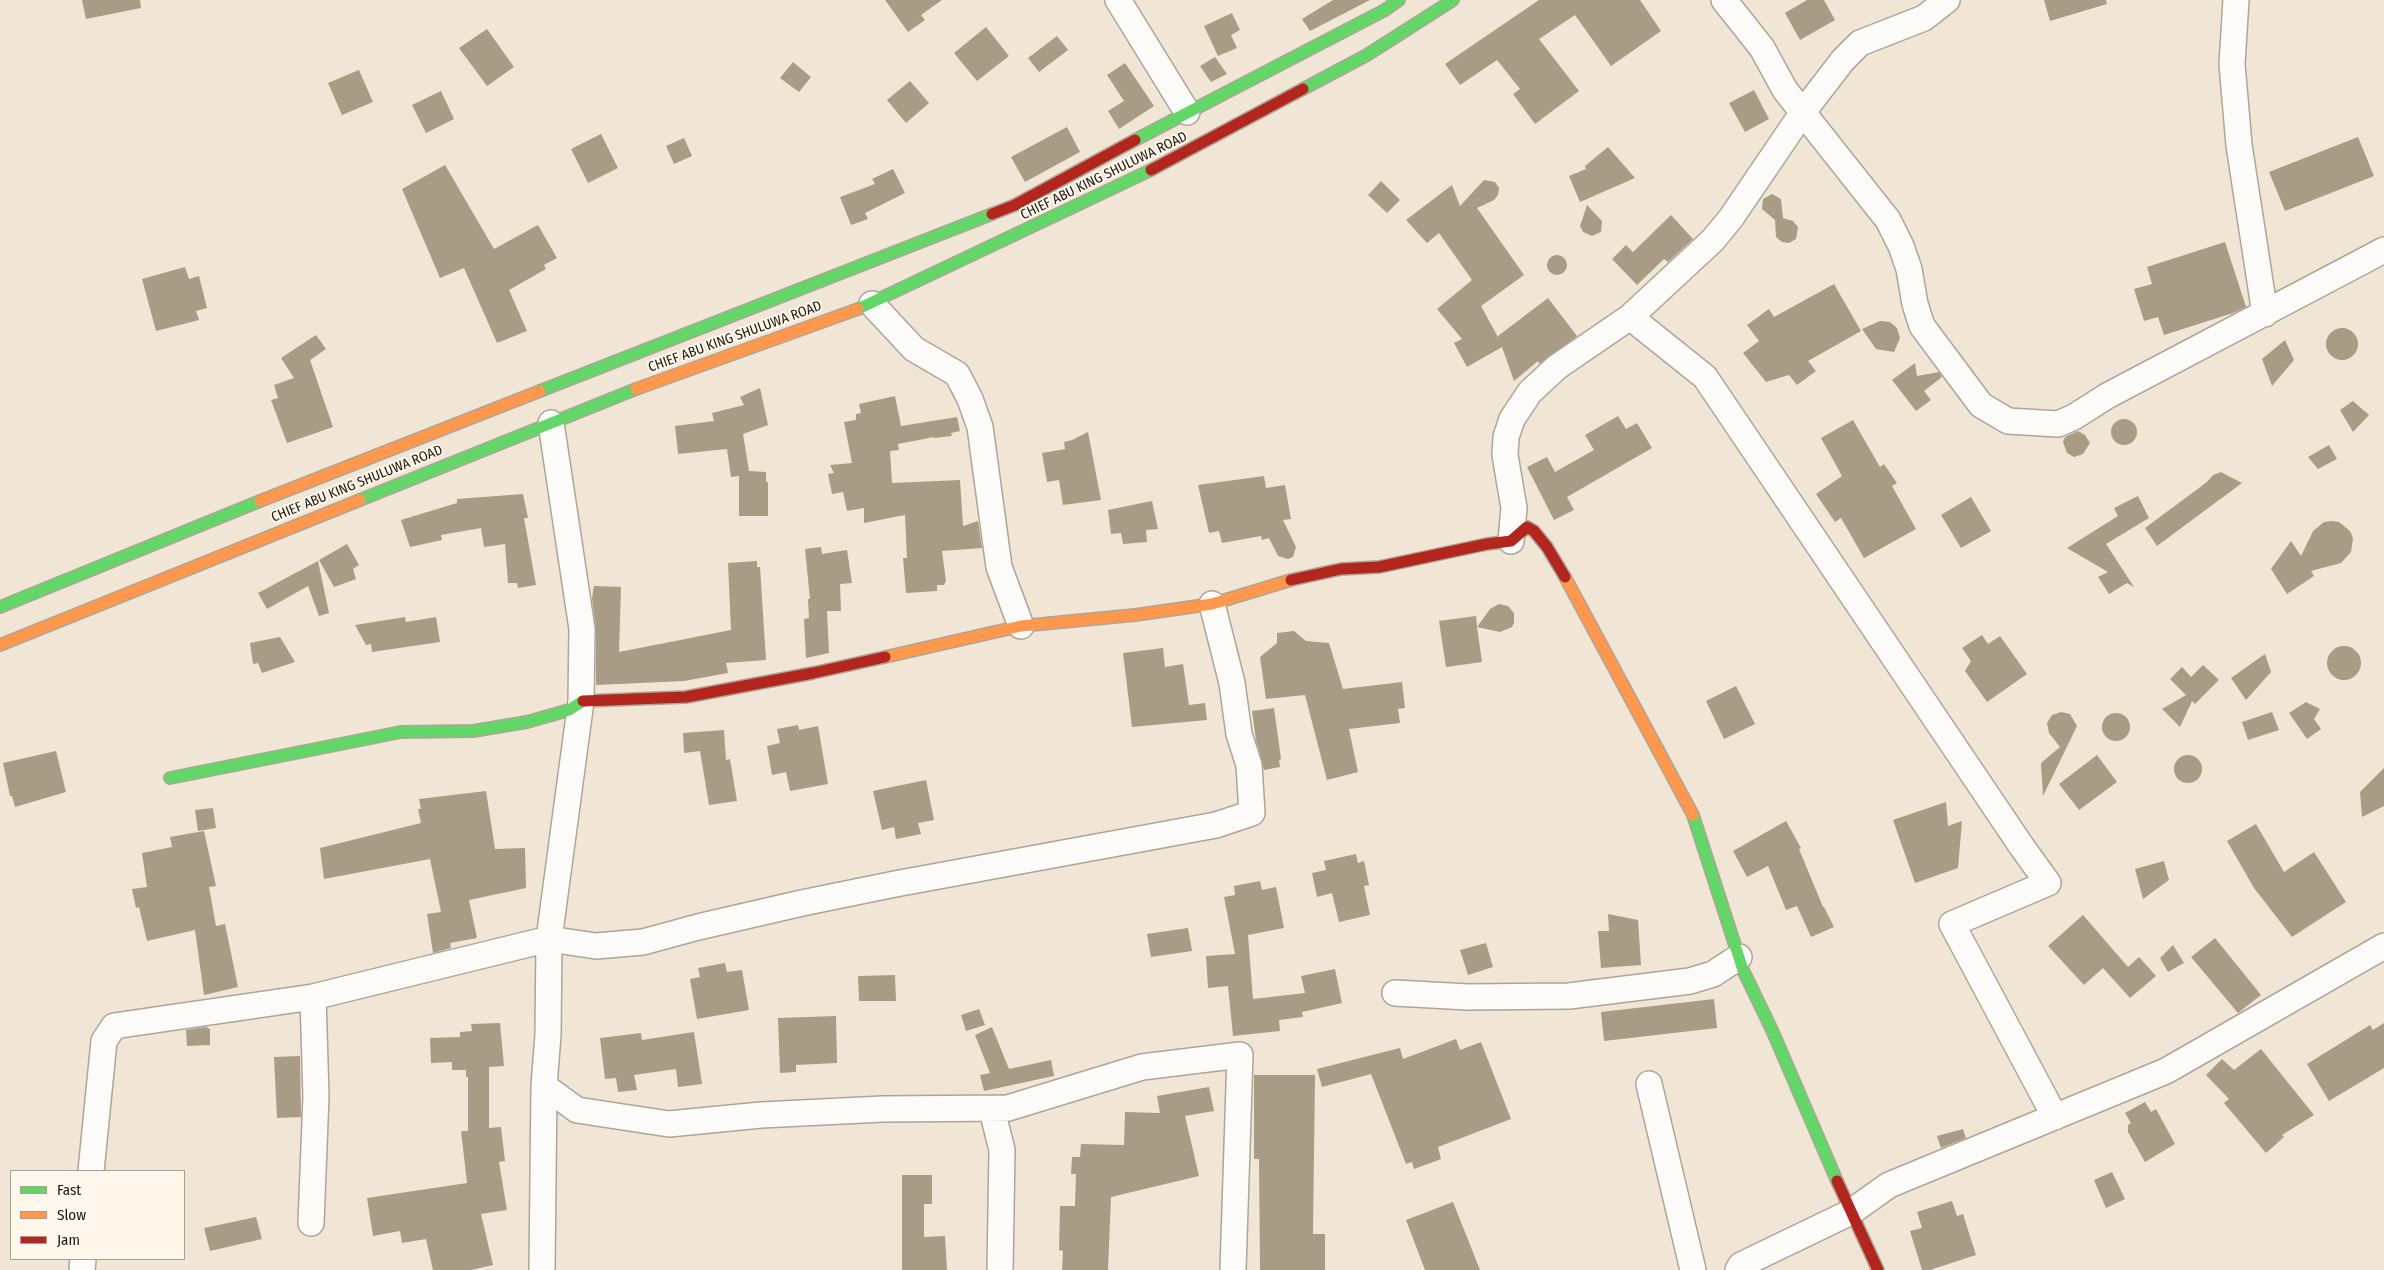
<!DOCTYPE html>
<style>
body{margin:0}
#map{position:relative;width:2384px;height:1270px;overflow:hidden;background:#f1e6d6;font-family:"Fira Sans Condensed",sans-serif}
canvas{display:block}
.legend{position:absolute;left:10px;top:1170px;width:175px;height:90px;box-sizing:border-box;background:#fff7eb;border:1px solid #a59e92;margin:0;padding:6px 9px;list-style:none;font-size:15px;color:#1e180d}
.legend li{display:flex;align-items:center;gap:10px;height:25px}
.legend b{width:25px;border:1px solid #a59e92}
</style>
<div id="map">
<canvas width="2384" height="1270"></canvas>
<ul class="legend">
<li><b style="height:6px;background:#63d668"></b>Fast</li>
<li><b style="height:6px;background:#ff974d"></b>Slow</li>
<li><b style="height:6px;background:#b3261e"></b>Jam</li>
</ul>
</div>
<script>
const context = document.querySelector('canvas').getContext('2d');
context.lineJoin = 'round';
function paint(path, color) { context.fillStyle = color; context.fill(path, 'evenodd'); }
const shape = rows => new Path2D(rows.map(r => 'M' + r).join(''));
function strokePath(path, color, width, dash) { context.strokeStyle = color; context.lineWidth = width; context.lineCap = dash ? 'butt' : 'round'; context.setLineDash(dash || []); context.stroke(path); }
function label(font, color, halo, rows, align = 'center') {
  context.font = font + ' "Fira Sans Condensed",sans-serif'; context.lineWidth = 4; context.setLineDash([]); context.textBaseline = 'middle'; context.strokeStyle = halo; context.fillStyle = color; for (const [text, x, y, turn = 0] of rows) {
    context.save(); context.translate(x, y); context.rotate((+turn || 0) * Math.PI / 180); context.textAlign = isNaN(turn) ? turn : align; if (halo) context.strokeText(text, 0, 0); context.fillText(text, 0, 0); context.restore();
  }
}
paint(shape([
 [82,0,140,0,141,8,86,19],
 [885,0,942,0,921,15,925,20,908,32],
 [1333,0,1370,0,1310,31,1302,19],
 [1539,0,1640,0,1661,31,1611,66,1575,15,1539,39,1579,91,1535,124,1513,94,1520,89,1497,60,1460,85,1445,64],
 [1807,0,1824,0,1835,20,1800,40,1785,13],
 [2044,0,2106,0,2107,4,2050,21],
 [1232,13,1240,30,1231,35,1237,48,1218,56,1204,26],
 [986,27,1009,56,977,81,954,53],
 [487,29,514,67,487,86,459,48],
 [1057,36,1068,50,1039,72,1028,58],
 [1215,57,1227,74,1211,82,1200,66],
 [793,62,811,77,799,92,780,78],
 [1125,63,1154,106,1119,129,1108,111,1124,101,1107,75],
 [359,70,373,102,342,115,328,83],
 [910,81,929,103,906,123,887,100],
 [1754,90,1769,119,1745,132,1729,103],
 [441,91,454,119,426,133,412,105],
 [1067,127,1080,152,1025,182,1011,157],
 [601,134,618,168,588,183,571,149],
 [2358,137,2374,176,2285,211,2269,172],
 [684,138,692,156,674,164,666,146],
 [1608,147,1635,178,1580,202,1569,176,1586,169,1585,166],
 [445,165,494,249,538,225,557,258,544,265,546,269,509,290,527,331,497,343,464,268,440,278,402,189],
 [893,169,905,193,865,213,868,219,851,225,840,197,875,184,872,179],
 [1484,180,1495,182,1499,188,1498,195,1494,200,1477,208,1524,275,1481,306,1499,339,1498,336,1548,298,1577,336,1539,364,1538,361,1514,381,1502,347,1467,367,1454,343,1462,339,1437,309,1472,280,1439,233,1427,243,1406,220,1452,185,1460,206],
 [1381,181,1400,200,1387,213,1368,195],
 [1772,194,1781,199,1783,218,1793,221,1798,227,1796,239,1789,243,1782,242,1776,237,1775,220,1762,209,1763,199],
 [1587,205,1602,221,1601,232,1592,236,1583,232,1580,226],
 [1671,215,1693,239,1668,262,1664,259,1637,285,1612,259,1626,245,1633,252],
 [2225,242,2246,307,2233,313,2164,335,2158,317,2144,321,2134,289,2152,284,2147,267],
 '1547 265a10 10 0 1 1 20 0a10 10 0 1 1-20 0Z',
 [185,267,189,279,199,276,207,308,196,311,199,320,156,331,142,279],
 [1834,284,1861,331,1808,361,1816,371,1797,385,1789,375,1766,382,1743,353,1759,341,1747,325,1769,309,1774,317],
 [1880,321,1890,322,1897,328,1900,338,1894,352,1876,349,1862,329],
 '2326 344a16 16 0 1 1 32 0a16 16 0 1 1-32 0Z',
 [316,335,326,349,310,360,333,427,287,443,271,400,278,398,274,385,294,378,281,358],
 [2285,340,2294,360,2272,386,2262,359],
 [1915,363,1917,376,1939,372,1942,377,1924,391,1931,400,1916,411,1892,380],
 [760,388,768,425,743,434,749,471,766,472,766,482,768,482,768,516,739,516,739,476,731,477,727,449,678,454,675,426,714,421,712,413,744,405,740,397],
 [895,396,901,426,957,417,960,431,951,433,952,436,934,438,934,437,898,444,899,450,890,451,892,483,960,480,963,526,978,521,982,548,942,551,946,581,944,585,937,585,937,591,906,593,903,558,907,558,905,515,864,523,864,508,847,511,843,492,832,494,828,474,834,473,830,465,852,463,844,422,856,420,856,414,861,413,859,404],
 [2353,401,2369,415,2353,432,2340,410],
 [1618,416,1626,429,1637,423,1652,448,1567,497,1574,510,1554,520,1527,467,1547,457,1555,472,1594,450,1585,435],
 '2111 432a13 13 0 1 1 26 0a13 13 0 1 1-26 0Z',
 [1853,420,1880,467,1884,464,1897,483,1892,486,1916,529,1864,558,1841,518,1835,522,1816,494,1842,476,1821,438],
 [2078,431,2085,435,2090,443,2083,454,2074,457,2067,453,2063,442,2065,437],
 [1088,432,1101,500,1063,505,1059,480,1047,482,1042,453,1065,449,1064,442,1072,440],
 [2329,445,2337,459,2318,469,2308,457],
 [2221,472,2242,483,2157,546,2145,528,2207,482,2213,475],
 [1264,476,1266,488,1285,485,1291,519,1283,520,1296,547,1293,557,1288,559,1278,556,1269,538,1262,540,1261,536,1222,543,1219,531,1209,533,1198,485],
 [523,494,528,518,524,518,536,585,518,588,517,583,508,583,505,544,484,547,481,528,441,535,442,540,410,547,401,520,457,503,457,499],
 [2138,496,2149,518,2106,544,2134,587,2127,583,2109,594,2098,577,2108,572,2067,548,2118,516,2114,508],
 [1971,497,1991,531,1961,548,1941,515],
 [1152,501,1158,529,1146,530,1147,542,1123,544,1121,533,1111,534,1108,510],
 [2331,521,2339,522,2350,531,2353,538,2351,552,2341,563,2311,571,2314,576,2287,594,2271,569,2291,541,2301,556,2313,531,2324,522],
 [347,544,359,565,353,569,356,579,334,587,319,560],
 [821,547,822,554,847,550,852,583,840,584,841,611,827,611,829,653,806,658,804,619,809,618,808,599,810,599,805,549],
 [318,561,329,613,319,616,308,586,267,609,258,593],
 [757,561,757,567,760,567,766,660,726,663,728,673,684,681,596,685,596,629,592,598,594,586,621,587,619,652,731,630,728,563],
 [1499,604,1508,606,1514,613,1514,623,1512,627,1500,632,1477,627,1482,662,1446,667,1439,621,1476,616,1477,627,1490,609],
 [405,617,406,622,436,617,440,642,372,652,371,644,366,645,355,625],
 [1294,631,1306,641,1329,643,1343,689,1402,682,1405,708,1398,709,1400,723,1349,729,1358,772,1327,780,1305,695,1266,699,1260,657,1277,643,1277,633],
 [1982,635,1988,644,2000,636,2027,674,1987,702,1965,671,1971,661,1962,648],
 [280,637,295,662,262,673,258,663,253,664,250,643],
 '2327 663a17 17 0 1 1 34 0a17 17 0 1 1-34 0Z',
 [1163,648,1165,667,1183,664,1189,705,1205,703,1207,720,1132,727,1123,653],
 [2265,654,2271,672,2246,700,2231,678],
 [2203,665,2219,680,2195,704,2192,701,2180,727,2162,709,2186,695,2170,679,2182,667,2191,677],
 [1736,686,1755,724,1724,739,1706,701],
 [2306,702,2320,709,2314,719,2321,729,2307,739,2289,713],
 [1274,708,1281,759,1279,760,1280,767,1264,770,1256,740,1252,711],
 [2061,712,2070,714,2077,726,2043,796,2041,763,2060,747,2049,733,2047,723,2052,715],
 [2272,712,2279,730,2248,740,2242,722],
 '2102 727a14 14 0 1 1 28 0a14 14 0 1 1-28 0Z',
 [798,725,799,730,818,726,828,784,790,791,786,772,772,775,767,746,780,743,777,729],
 [724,730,726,760,730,759,737,801,709,805,700,751,684,753,683,733],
 [56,751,66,792,15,807,12,796,10,796,3,763],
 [2097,755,2117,782,2079,810,2059,784],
 '2174 769a14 14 0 1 1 28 0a14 14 0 1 1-28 0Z',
 [2384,768,2384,806,2362,817,2360,792],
 [926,780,934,820,918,823,921,834,896,839,894,827,882,830,873,791],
 [486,791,495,849,525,848,526,888,469,900,477,938,450,943,451,948,433,953,427,914,441,912,430,859,324,879,320,848,421,823,418,809,421,809,419,799],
 [1946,802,1948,826,1962,821,1958,868,1915,883,1893,820],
 [213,808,216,828,198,831,195,810],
 [1786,821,1801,848,1799,849,1823,907,1824,907,1834,927,1811,937,1797,906,1786,910,1768,866,1747,877,1733,851],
 [2256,824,2284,872,2314,852,2346,902,2292,937,2254,888,2227,841],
 [204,831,216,886,209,887,216,926,225,924,238,987,204,995,195,930,147,941,139,907,136,908,132,889,147,887,142,853,172,847,170,837],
 [1356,854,1358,863,1364,861,1369,885,1364,886,1370,915,1339,922,1332,893,1317,897,1312,873,1326,870,1324,861],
 [2164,861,2169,880,2143,899,2135,869],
 [1260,881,1262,890,1276,887,1284,928,1248,935,1253,999,1305,993,1301,976,1335,969,1342,1003,1302,1012,1303,1017,1279,1020,1280,1031,1233,1036,1228,986,1208,988,1206,956,1235,954,1224,897,1235,895,1234,886],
 [1608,914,1638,920,1641,965,1601,968,1598,931,1609,931],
 [2083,915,2128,967,2139,957,2156,976,2130,998,2103,968,2084,985,2048,946],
 [1188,928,1192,951,1151,957,1147,934],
 [2215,938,2261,995,2238,1013,2191,957],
 [1486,943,1493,967,1468,975,1460,950],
 [2173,945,2184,963,2168,972,2160,958],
 [725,963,727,972,742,970,749,1010,697,1019,690,979,700,977,698,968],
 [895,975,896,1001,859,1001,858,976],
 [1714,999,1717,1028,1604,1041,1601,1012],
 [979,1009,985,1025,966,1031,961,1015],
 [836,1016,837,1063,796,1065,796,1072,780,1073,778,1018],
 [500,1023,504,1066,489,1067,489,1128,501,1127,505,1161,499,1162,507,1210,481,1214,493,1265,471,1270,433,1270,426,1239,402,1243,400,1231,373,1236,367,1198,467,1183,461,1131,468,1131,468,1077,466,1077,466,1070,452,1070,452,1062,431,1063,430,1038,460,1037,460,1032,472,1031,471,1024],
 [2384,1023,2384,1068,2329,1101,2307,1064,2370,1025,2373,1030],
 [206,1027,210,1029,210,1045,187,1046,186,1030],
 [992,1027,1009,1069,1051,1060,1054,1076,984,1091,980,1075,990,1073,975,1035],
 [694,1032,702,1084,678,1087,676,1069,634,1075,637,1090,618,1092,616,1078,605,1079,600,1038,641,1033,642,1040],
 [1456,1039,1460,1050,1481,1042,1511,1119,1438,1147,1441,1159,1414,1169,1412,1162,1406,1164,1371,1074,1322,1087,1317,1069,1400,1048,1403,1059],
 [2261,1049,2314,1115,2282,1135,2284,1137,2266,1153,2224,1103,2229,1099,2206,1075,2222,1059,2234,1070],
 [300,1056,301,1117,277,1118,274,1057],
 [1254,1075,1315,1075,1313,1234,1325,1234,1325,1270,1260,1270,1259,1159,1254,1159],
 [1209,1087,1214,1111,1185,1116,1199,1176,1111,1197,1108,1270,1062,1270,1063,1251,1059,1250,1060,1206,1075,1206,1076,1174,1071,1174,1072,1157,1080,1157,1081,1144,1124,1145,1125,1112,1160,1113,1157,1096],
 [2145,1102,2151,1112,2156,1109,2175,1144,2145,1162,2128,1132,2128,1125,2131,1123,2125,1113],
 [1963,1129,1966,1138,1941,1148,1937,1136],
 [2112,1172,2125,1199,2106,1208,2094,1180],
 [902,1175,932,1175,932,1204,924,1204,924,1237,945,1236,947,1270,902,1270],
 [1952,1201,1957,1216,1963,1214,1976,1255,1930,1270,1922,1270,1910,1231,1922,1228,1917,1212],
 [1453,1202,1480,1270,1425,1270,1406,1220],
 [256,1217,262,1239,210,1251,204,1228]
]), '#a89c87');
const street = shape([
 [1118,0,1187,112],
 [1724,0,1762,48,1785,90,1888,220,1901,246,1909,269,1915,304,1922,326,1981,405,2008,421,2058,424,2074,417,2107,396,2384,250],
 [2236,0,2232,64,2239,145,2265,314],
 [872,304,914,349,957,374,970,399,980,427,999,567,1021,626],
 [1630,317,1705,377,2022,847,2048,883,1952,924,2055,1117],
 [1511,541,1514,508,1505,455,1506,437,1512,419,1530,392,1557,367,1630,317,1713,240,1731,218,1803,112,1843,60,1860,43,1924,18,1947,0],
 [1395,993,1468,997,1569,996,1690,981,1713,974,1739,957],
 [1649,1084,1693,1270],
 [544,1086,577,1110,669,1124,761,1115,883,1109,1008,1108,1142,1067,1240,1055,1233,1270],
 [992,1110,1002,1150,1000,1270],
 [91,1171,104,1041,114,1026,313,997],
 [311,1223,316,1096,313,997,549,939,596,946,643,942,698,927,802,903,895,884,1216,825,1252,813,1249,765,1239,734,1232,683,1212,604],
 [82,1270,83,1259],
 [542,1270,544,1086,548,1035,549,939,581,701,582,629,551,423],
 [1738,1270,1741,1265,1851,1212,1889,1185,2166,1071,2384,946]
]);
const fast = shape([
 [1303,89,1367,55,1453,0],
 [1135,140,1385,10,1399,0],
 [858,309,1151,170],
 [540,391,992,214],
 [360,500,636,389],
 [0,607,260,501],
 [170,778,401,732,473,731,527,722,569,710,583,701],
 [1693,815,1743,970,1772,1030,1837,1181]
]);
const slow = shape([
 [636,389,858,309],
 [260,501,540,391],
 [1565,577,1693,815],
 [0,645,360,500],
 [885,657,1021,626,1135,615,1212,604,1291,580]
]);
const jam = shape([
 [1151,170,1303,89],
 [992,214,1015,205,1135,140],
 [1291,580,1341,569,1379,567,1487,544,1511,541,1527,527,1534,531,1547,547,1565,577],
 [583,701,686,697,813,673,885,657],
 [1837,1181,1878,1270]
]);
strokePath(street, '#ada598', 28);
strokePath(fast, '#ada598', 14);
strokePath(slow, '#ada598', 14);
strokePath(jam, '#ada598', 14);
strokePath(street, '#fdfbf9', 25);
strokePath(fast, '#63d668', 11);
strokePath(slow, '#ff974d', 11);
strokePath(jam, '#b3261e', 11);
label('14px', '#1e180d', '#fff7eb', [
 ["CHIEF ABU KING SHULUWA ROAD",1104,176,-26],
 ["CHIEF ABU KING SHULUWA ROAD",735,337,-20],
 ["CHIEF ABU KING SHULUWA ROAD",357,484,-22]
]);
</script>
